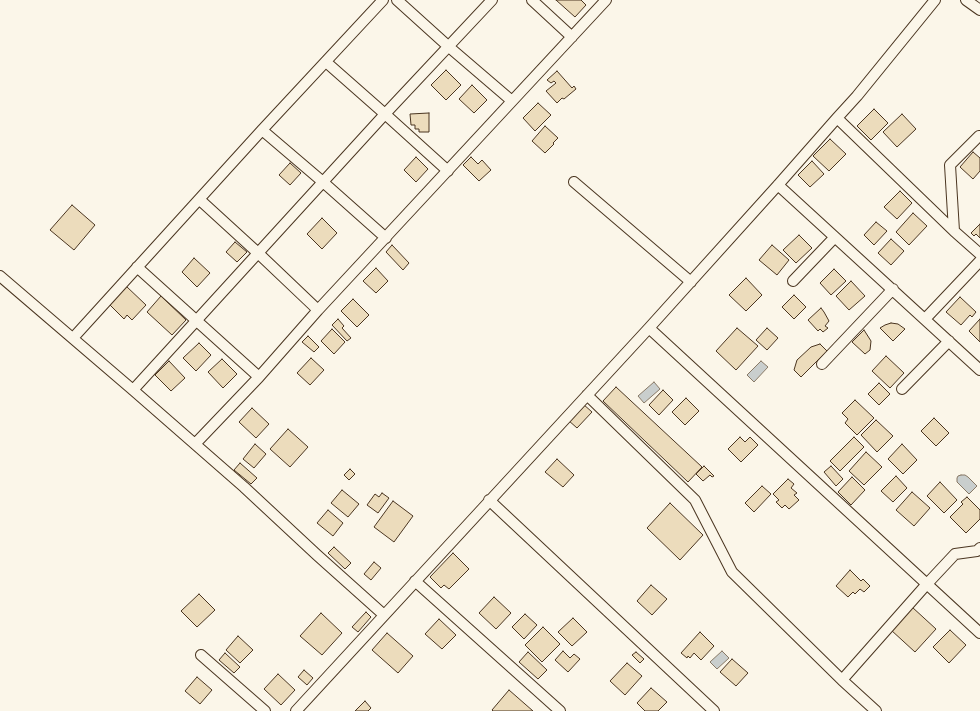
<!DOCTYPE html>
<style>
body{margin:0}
canvas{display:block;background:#fbf6e9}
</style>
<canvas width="980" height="711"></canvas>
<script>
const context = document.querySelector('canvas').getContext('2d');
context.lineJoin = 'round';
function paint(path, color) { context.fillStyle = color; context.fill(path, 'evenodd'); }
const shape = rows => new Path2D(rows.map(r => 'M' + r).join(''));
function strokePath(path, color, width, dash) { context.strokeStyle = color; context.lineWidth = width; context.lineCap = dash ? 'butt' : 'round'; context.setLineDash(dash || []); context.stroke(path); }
const water = shape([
 [761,361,768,367,754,382,747,375,761,361],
 [654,382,660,389,644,403,638,396,654,382],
 [961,475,965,475,968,477,977,486,969,494,957,482,957,478,958,476,961,475],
 [722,651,729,658,717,669,710,662,722,651]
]);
paint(water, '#c9cecd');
strokePath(water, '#887966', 1);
const building = shape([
 [556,0,581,0,586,5,575,17,556,0],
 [446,70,461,85,446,100,431,85,446,70],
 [557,71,572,88,574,86,576,89,564,99,562,98,557,103,546,91,556,83,554,81,551,83,547,80,557,71],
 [472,85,487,100,474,113,459,99,472,85],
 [538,103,551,115,535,131,523,118,538,103],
 [874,109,888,123,871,140,857,126,874,109],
 [429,113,429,132,419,132,419,129,415,129,415,125,411,125,410,114,429,113],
 [902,114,916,129,897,147,883,132,902,114],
 [545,126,558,138,553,143,554,144,545,153,532,141,545,126],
 [830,139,846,154,829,171,813,156,830,139],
 [973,152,980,158,980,171,973,179,960,167,973,152],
 [416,157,428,169,416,182,404,170,416,157],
 [471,157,478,164,482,160,491,170,479,181,463,165,471,157],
 [812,161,824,174,810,187,798,175,812,161],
 [290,163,301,173,290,185,279,175,290,163],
 [900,191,912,203,897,219,884,207,900,191],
 [72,205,95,225,74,250,50,230,72,205],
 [913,213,927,226,909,245,896,232,913,213],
 [322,218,337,233,322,249,307,234,322,218],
 [876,222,887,231,874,245,864,235,876,222],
 [980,224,980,238,976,234,974,236,971,233,980,224],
 [799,235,812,248,796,263,783,250,799,235],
 [891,239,904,251,891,265,878,253,891,239],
 [235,242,247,252,237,262,226,252,235,242],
 [392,245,409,263,403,270,386,252,392,245],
 [772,245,789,260,777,275,759,260,772,245],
 [194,258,210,273,197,287,182,272,194,258],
 [376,268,388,281,376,293,363,281,376,268],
 [834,269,846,281,831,295,820,283,834,269],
 [746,278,762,295,746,311,729,295,746,278],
 [851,281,865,296,849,310,836,296,851,281],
 [126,286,146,305,132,320,127,315,124,319,109,304,126,286],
 [794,295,806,307,794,319,782,307,794,295],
 [161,296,186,320,172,335,147,312,161,296],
 [960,297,976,312,972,317,970,315,961,325,946,312,960,297],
 [353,299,369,315,357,327,341,311,353,299],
 [821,308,824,312,829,321,825,326,828,328,823,332,820,329,818,331,808,320,821,308],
 [338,319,344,326,342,328,351,338,347,341,332,325,338,319],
 [980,319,980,342,969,331,980,319],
 [891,323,898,324,905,329,893,341,880,328,885,325,891,323],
 [737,328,758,346,736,370,716,351,737,328],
 [767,328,778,338,767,350,756,340,767,328],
 [332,329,345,342,334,354,321,341,332,329],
 [864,330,871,341,870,350,865,354,852,342,864,330],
 [308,336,319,347,314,352,302,342,308,336],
 [199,343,211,355,196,371,183,358,199,343],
 [820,344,827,351,801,377,794,370,797,360,811,347,820,344],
 [886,356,904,373,890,388,872,371,886,356],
 [311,358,324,370,310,385,297,373,311,358],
 [222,359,237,374,223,388,208,372,222,359],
 [169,361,185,378,171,391,155,375,169,361],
 [879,383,890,394,879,405,868,394,879,383],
 [616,387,702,467,688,482,603,401,616,387],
 [663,390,673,400,659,415,649,405,663,390],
 [686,398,699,411,685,425,672,412,686,398],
 [855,400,874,418,857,435,845,423,848,419,842,413,855,400],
 [583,404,592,412,577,428,568,420,583,404],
 [252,408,269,424,256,438,239,422,252,408],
 [934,418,949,433,936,446,921,431,934,418],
 [876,420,893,436,877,452,861,435,876,420],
 [288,429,308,447,290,467,270,449,288,429],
 [740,437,745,442,750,437,758,445,741,462,728,449,740,437],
 [854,437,864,447,840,471,830,461,854,437],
 [255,444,266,454,254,468,243,459,255,444],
 [902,444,917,460,903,474,888,459,902,444],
 [866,452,882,467,864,485,849,471,866,452],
 [557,459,574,475,563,487,545,472,557,459],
 [240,463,257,478,251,484,234,470,240,463],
 [704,466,714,476,712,477,710,475,703,481,696,474,704,466],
 [831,466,843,479,836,486,824,472,831,466],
 [350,469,355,474,349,480,344,475,350,469],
 [896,476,907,488,893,502,881,491,896,476],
 [852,477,865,490,851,505,838,492,852,477],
 [788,479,794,484,791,488,797,493,794,495,799,500,789,509,785,505,782,508,776,502,779,500,773,494,788,479],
 [940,482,957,500,944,513,927,496,940,482],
 [762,486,771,494,754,512,745,503,762,486],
 [342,490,359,504,348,517,331,503,342,490],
 [912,492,930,508,914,526,896,510,912,492],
 [382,493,389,498,378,513,367,505,375,494,379,497,382,493],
 [967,497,980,510,980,519,966,533,950,517,963,504,961,502,967,497],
 [393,501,413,516,394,542,374,527,393,501],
 [670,503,703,535,680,560,647,528,670,503],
 [328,510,343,523,333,536,317,523,328,510],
 [334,547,351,563,345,569,328,553,334,547],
 [453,553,469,569,449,589,444,585,441,588,430,577,453,553],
 [374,562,381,568,371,580,364,574,374,562],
 [850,570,861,581,863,579,870,586,864,592,860,589,855,594,853,592,848,597,836,586,850,570],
 [651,585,667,599,652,615,637,601,651,585],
 [199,594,215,610,197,627,181,611,199,594],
 [494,597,511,613,496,629,479,613,494,597],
 [912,607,936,629,915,652,891,630,912,607],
 [366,612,371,617,358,632,352,627,366,612],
 [321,613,342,633,322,655,300,636,321,613],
 [525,614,537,625,524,639,512,627,525,614],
 [573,618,587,632,572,646,558,632,573,618],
 [439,619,456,635,442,649,425,634,439,619],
 [543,627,560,644,542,662,525,645,543,627],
 [950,630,966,645,949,663,933,647,950,630],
 [700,632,714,646,701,660,694,653,690,658,688,656,687,658,681,653,700,632],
 [387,633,413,656,398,673,372,650,387,633],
 [238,636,253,650,240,663,226,650,238,636],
 [563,651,570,658,574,654,580,659,568,672,555,660,563,651],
 [528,652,547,670,538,679,519,662,528,652],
 [636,652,644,659,640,663,632,655,636,652],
 [225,653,240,667,234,673,219,660,225,653],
 [732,659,748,673,736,686,720,672,732,659],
 [627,663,642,676,625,695,610,681,627,663],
 [304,670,313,678,307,685,298,677,304,670],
 [278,674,295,690,281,705,264,689,278,674],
 [197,677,212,690,200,704,185,691,197,677],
 [651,688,667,702,658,711,645,711,637,703,651,688],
 [509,690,533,711,493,711,492,710,509,690],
 [365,701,371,708,368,711,355,711,365,701]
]);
paint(building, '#ecdcbc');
strokePath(building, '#4a3520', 1);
const minor = shape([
 [397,0,449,47,512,101],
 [532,0,572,37],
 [966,0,980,10],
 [326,62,385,114,448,171],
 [837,118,954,231,980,254],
 [262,130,323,182,386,238],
 [574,182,691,282],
 [778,185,980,370],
 [200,200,258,253,318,310],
 [954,231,950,165,979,136,980,137],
 [137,267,259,377],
 [0,276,133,390,244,487,317,555,384,615],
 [793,281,835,237],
 [925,319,980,261],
 [649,328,980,633],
 [73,338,262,130,383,0],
 [822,364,893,289],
 [902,389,949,341],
 [133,390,385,114,492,0],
 [587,395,695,500,732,572,842,680,876,711],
 [195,444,259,377,318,310,606,0],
 [489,500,714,711],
 [415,581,560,711],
 [201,655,265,711],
 [842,680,926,585,955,554,977,551,980,548],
 [296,711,649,328,778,185,837,118,857,96,935,0]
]);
strokePath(minor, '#4a3520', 12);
strokePath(minor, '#fbf6e9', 10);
</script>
